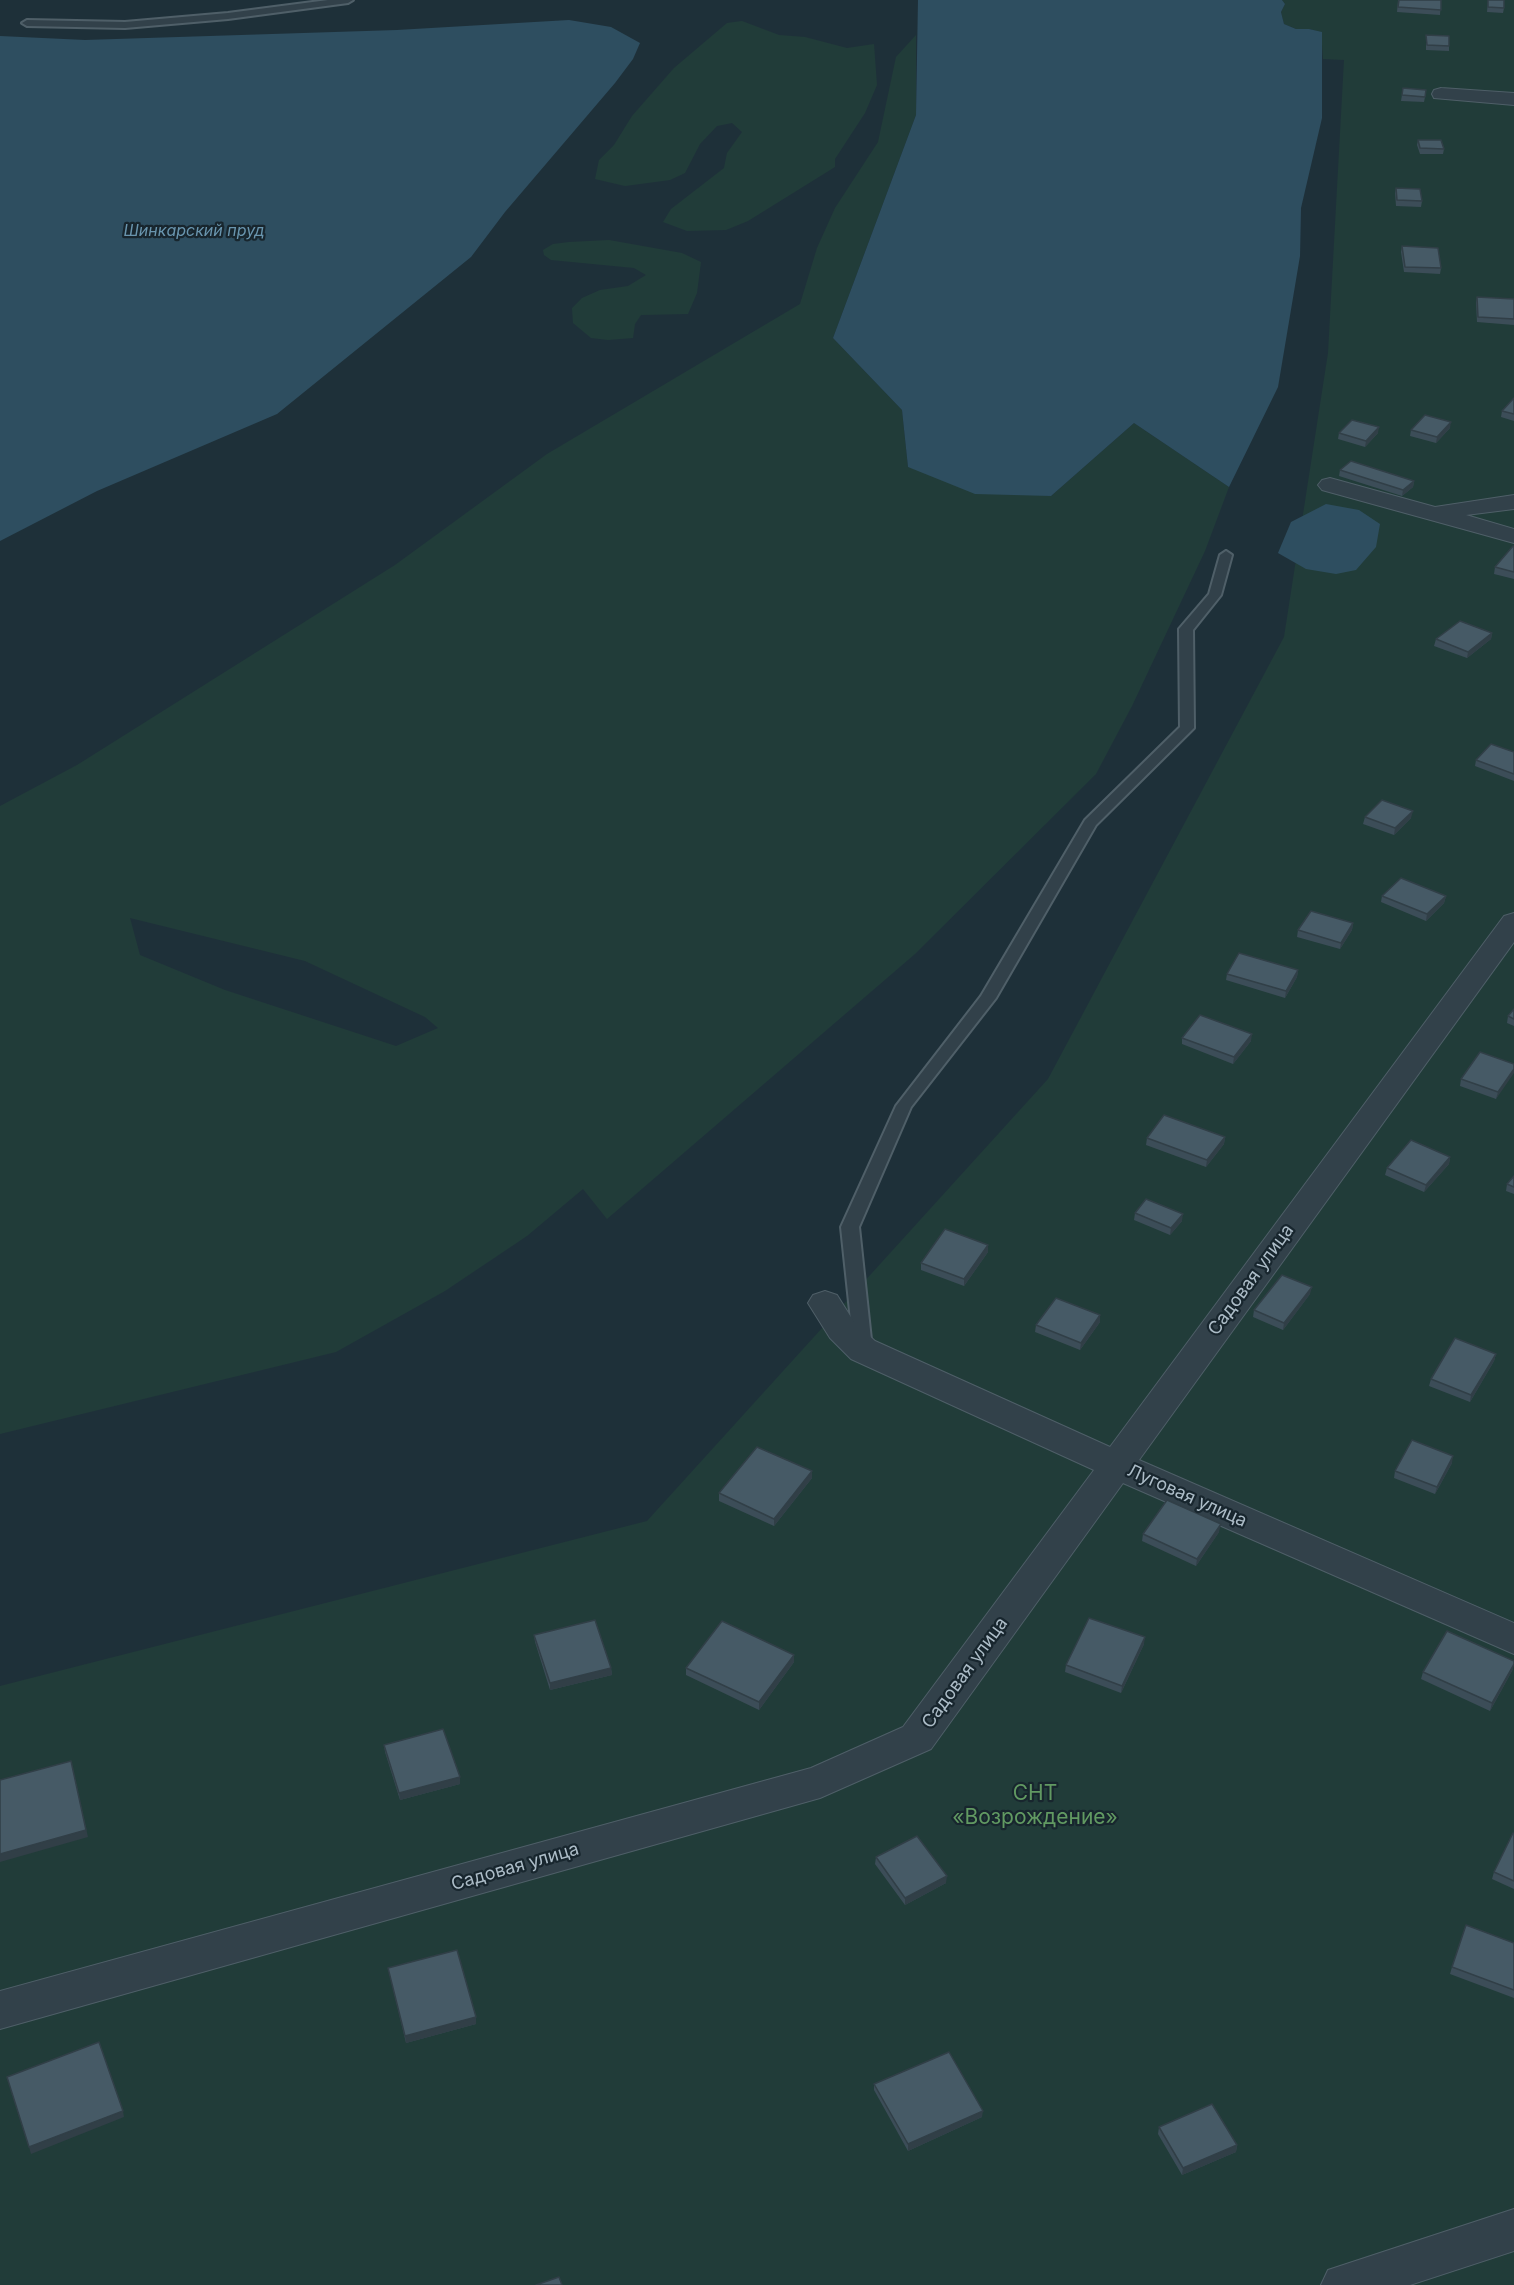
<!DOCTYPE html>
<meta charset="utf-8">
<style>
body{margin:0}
canvas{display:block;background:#1e3039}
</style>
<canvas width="1514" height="2285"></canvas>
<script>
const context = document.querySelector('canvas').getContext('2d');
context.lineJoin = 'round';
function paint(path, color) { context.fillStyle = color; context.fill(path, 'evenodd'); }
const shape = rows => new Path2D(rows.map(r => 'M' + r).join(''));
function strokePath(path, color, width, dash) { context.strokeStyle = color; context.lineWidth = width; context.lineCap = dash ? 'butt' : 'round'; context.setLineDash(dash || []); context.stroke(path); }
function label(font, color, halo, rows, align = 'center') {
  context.font = font + ' Inter,sans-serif'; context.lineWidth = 4.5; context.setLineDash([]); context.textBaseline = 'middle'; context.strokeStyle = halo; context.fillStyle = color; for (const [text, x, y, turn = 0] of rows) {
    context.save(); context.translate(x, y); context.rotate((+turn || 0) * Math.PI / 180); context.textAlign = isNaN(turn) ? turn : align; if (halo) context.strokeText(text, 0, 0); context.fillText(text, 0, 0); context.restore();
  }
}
paint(shape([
 [1282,0,1514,0,1514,2285,0,2285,0,1686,647,1521,1048,1079,1284,637,1328,353,1344,60,1323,59,1321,32,1309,29,1296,29,1284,24,1281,12,1285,4],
 [742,21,779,35,805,37,847,48,874,44,877,85,865,113,835,159,835,167,748,221,726,230,687,231,663,222,671,209,724,168,727,153,742,132,732,123,717,126,700,144,685,173,670,180,625,186,595,179,599,160,614,145,632,116,674,68,727,23],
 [916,35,916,115,833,338,902,410,908,467,1051,496,1134,423,1229,487,1205,551,1132,706,1096,774,915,954,607,1219,583,1189,527,1236,445,1291,336,1352,0,1434,0,806,77,765,395,565,547,454,800,304,817,248,835,208,878,142,896,57],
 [130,918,305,961,425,1017,438,1028,396,1046,225,990,140,955],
 [609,240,682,253,701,262,697,293,688,314,641,315,635,324,633,338,608,340,591,338,573,323,572,308,582,298,600,290,628,286,646,275,634,268,551,260,544,255,543,250,553,244,569,242]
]), '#213c39');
paint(shape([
 [918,0,1282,0,1285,4,1281,12,1284,24,1296,29,1309,29,1322,32,1322,118,1301,208,1300,256,1278,387,1229,487,1134,423,1051,496,975,494,908,467,902,410,833,338,916,115],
 [569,20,611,27,640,43,633,59,615,83,505,212,471,257,277,414,97,491,0,541,0,36,85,40,397,30],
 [1326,504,1359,510,1380,524,1376,547,1356,570,1336,574,1306,569,1278,553,1291,522]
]), '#2e4e60');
const lane = shape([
 [328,0,353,0,348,3,228,19,125,28,27,26,22,23,27,20,125,22,228,13,328,0],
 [1226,551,1232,555,1221,595,1193,630,1194,728,1096,825,996,998,911,1107,859,1227,872,1349,869,1353,863,1355,857,1353,854,1349,841,1227,896,1106,981,996,1085,820,1180,727,1179,629,1209,594,1220,555,1226,551]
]);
const street = shape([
 [1441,88,1514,93,1514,105,1434,98,1432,94,1434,90,1441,88],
 [1330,478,1435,507,1514,495,1514,509,1466,515,1514,529,1514,543,1322,490,1318,485,1322,480,1330,478],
 [1514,913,1514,942,1139,1460,1514,1623,1514,1654,1123,1483,931,1749,820,1798,0,2029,0,1991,811,1768,903,1727,1094,1470,851,1359,830,1338,808,1303,813,1295,825,1291,837,1295,854,1322,875,1341,1110,1447,1504,916,1514,913],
 [1514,2209,1514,2251,1410,2285,1321,2285,1328,2270,1514,2209]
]);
strokePath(lane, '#4f5f68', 4);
strokePath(street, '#4f5f68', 2);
paint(lane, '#32414a');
paint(street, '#32414a');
paint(shape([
 [1398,0,1441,0,1440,15,1397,12],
 [1488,0,1504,8,1503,13,1487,12],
 [1426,35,1449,46,1449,51,1426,50],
 [1403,88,1425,97,1424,102,1401,101],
 [1418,140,1444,149,1443,154,1420,154,1417,145],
 [1396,188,1422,201,1421,207,1396,206,1395,193],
 [1402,246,1441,268,1440,274,1404,272,1401,252],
 [1477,297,1514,299,1514,325,1477,322,1476,303],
 [1514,398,1514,421,1501,417,1502,411],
 [1450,428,1436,443,1410,436,1411,430],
 [1339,433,1378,433,1365,447,1338,439],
 [1340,470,1414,481,1413,487,1402,496,1339,476],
 [1514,547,1514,579,1494,574,1495,567],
 [1492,633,1491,639,1467,658,1434,646,1436,639],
 [1514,752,1514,781,1475,766,1476,760],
 [1365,817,1411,818,1394,835,1363,824],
 [1382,896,1446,896,1444,903,1426,921,1381,902],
 [1353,923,1352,930,1340,949,1297,937,1298,930],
 [1298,970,1297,977,1285,998,1226,980,1227,974],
 [1514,1009,1514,1026,1507,1023,1508,1016],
 [1182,1038,1251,1041,1233,1064,1182,1044],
 [1514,1064,1496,1099,1460,1086,1461,1079],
 [1225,1137,1224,1144,1206,1167,1146,1145,1147,1138],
 [1450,1157,1449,1164,1424,1192,1385,1175,1387,1168],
 [1514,1176,1514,1194,1506,1191,1507,1184],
 [1135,1213,1182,1221,1170,1235,1134,1220],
 [988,1252,964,1286,921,1270,921,1263],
 [1310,1294,1283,1330,1253,1317,1254,1310],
 [1100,1322,1080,1350,1035,1332,1036,1325],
 [1496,1354,1494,1361,1470,1402,1429,1386,1431,1379],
 [1452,1463,1435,1494,1394,1478,1395,1471],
 [812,1471,812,1478,774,1526,719,1501,719,1493],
 [1219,1532,1196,1566,1142,1541,1143,1534],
 [534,1635,611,1668,612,1675,550,1690,535,1642],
 [1144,1644,1121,1693,1065,1672,1066,1665],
 [794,1662,759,1710,686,1675,686,1668],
 [1513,1669,1490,1711,1421,1679,1423,1672],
 [384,1745,460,1777,460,1784,400,1800,385,1752],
 [1514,1834,1514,1889,1492,1879,1494,1872],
 [876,1857,946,1883,905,1905,875,1864],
 [1514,1943,1514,1998,1450,1974,1452,1967],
 [388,1968,476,2024,406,2043],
 [874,2084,982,2117,908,2151,874,2090],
 [1159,2127,1237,2145,1236,2152,1182,2175,1158,2134]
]), '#3c4d58');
paint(shape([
 [1451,422,1450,428,1436,443,1437,437],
 [1379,427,1378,433,1365,447,1366,441],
 [1414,481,1413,487,1402,496,1403,490],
 [1492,633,1491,639,1467,658,1468,652],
 [1413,811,1411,818,1394,835,1395,828],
 [1446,896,1444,903,1426,921,1427,914],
 [1353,923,1352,930,1340,949,1341,943],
 [1298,970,1297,977,1285,998,1286,991],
 [1252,1034,1251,1041,1233,1064,1234,1057],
 [1514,1069,1514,1073,1496,1099,1498,1092],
 [1225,1137,1224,1144,1206,1167,1207,1160],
 [1450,1157,1449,1164,1424,1192,1426,1185],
 [1183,1214,1182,1221,1170,1235,1171,1228],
 [988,1245,988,1252,964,1286,964,1279],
 [1312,1287,1310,1294,1283,1330,1284,1323],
 [1100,1315,1100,1322,1080,1350,1081,1343],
 [1496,1354,1494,1361,1470,1402,1471,1395],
 [1453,1456,1452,1463,1435,1494,1437,1487],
 [812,1471,812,1478,774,1526,774,1519],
 [1221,1524,1219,1532,1196,1566,1197,1559],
 [1145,1637,1144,1644,1121,1693,1122,1686],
 [794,1655,794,1662,759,1710,759,1702],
 [1514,1664,1513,1669,1490,1711,1492,1703],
 [611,1668,612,1675,550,1690,550,1683],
 [71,1761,88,1837,0,1862,0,1854],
 [460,1777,460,1784,400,1800,399,1793],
 [947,1876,946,1883,905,1905,905,1898],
 [476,2017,476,2024,406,2043,405,2036],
 [123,2111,124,2117,31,2154,29,2147],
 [983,2111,982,2117,908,2151,908,2144],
 [1237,2145,1236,2152,1182,2175,1183,2168]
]), '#313f47');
const building = shape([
 [1399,0,1441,0,1441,10,1398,7,1399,0],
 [1488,0,1504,0,1504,8,1488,7,1488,0],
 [1426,35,1449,36,1449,46,1427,45,1426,35],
 [1403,88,1426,90,1425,97,1402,95,1403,88],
 [1418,140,1441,140,1444,149,1420,148,1418,140],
 [1396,188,1420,189,1422,201,1397,200,1396,188],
 [1402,246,1438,248,1441,268,1405,267,1402,246],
 [1477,297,1514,299,1514,319,1478,317,1477,297],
 [1514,398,1514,414,1502,411,1514,398],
 [1425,415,1451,422,1437,437,1411,430,1425,415],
 [1352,420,1379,427,1366,441,1339,433,1352,420],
 [1351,461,1414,481,1403,490,1340,470,1351,461],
 [1513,546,1514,547,1514,572,1495,567,1513,546],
 [1460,621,1492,633,1468,652,1436,639,1460,621],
 [1491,744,1514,752,1514,774,1476,760,1491,744],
 [1382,800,1413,811,1395,828,1365,817,1382,800],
 [1401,878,1446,896,1427,914,1382,896,1401,878],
 [1311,911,1353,923,1341,943,1298,930,1311,911],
 [1239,953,1298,970,1286,991,1227,974,1239,953],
 [1514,1009,1514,1019,1508,1016,1514,1009],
 [1200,1015,1252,1034,1234,1057,1182,1038,1200,1015],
 [1480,1052,1514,1064,1514,1069,1498,1092,1461,1079,1480,1052],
 [1164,1115,1225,1137,1207,1160,1147,1138,1164,1115],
 [1411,1140,1450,1157,1426,1185,1387,1168,1411,1140],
 [1514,1176,1514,1187,1507,1184,1514,1176],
 [1146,1199,1183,1214,1171,1228,1135,1213,1146,1199],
 [945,1229,988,1245,964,1279,921,1263,945,1229],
 [1282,1275,1312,1287,1284,1323,1254,1310,1282,1275],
 [1056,1298,1100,1315,1081,1343,1036,1325,1056,1298],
 [1455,1338,1496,1354,1471,1395,1431,1379,1455,1338],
 [1412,1440,1453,1456,1437,1487,1395,1471,1412,1440],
 [757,1447,812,1471,774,1519,719,1493,757,1447],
 [1167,1500,1221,1524,1197,1559,1143,1534,1167,1500],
 [1089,1618,1145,1637,1122,1686,1066,1665,1089,1618],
 [595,1620,611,1668,550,1683,534,1635,595,1620],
 [722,1621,794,1655,759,1702,686,1668,722,1621],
 [1447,1631,1514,1661,1514,1664,1492,1703,1423,1672,1447,1631],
 [443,1729,460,1777,399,1793,384,1745,443,1729],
 [71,1761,86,1830,0,1854,0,1780,71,1761],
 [1513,1833,1514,1834,1514,1881,1494,1872,1513,1833],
 [917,1836,947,1876,905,1898,876,1857,917,1836],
 [1466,1925,1514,1943,1514,1990,1452,1967,1466,1925],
 [457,1950,476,2017,405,2036,388,1968,457,1950],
 [99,2042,123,2111,29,2147,7,2077,99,2042],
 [949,2052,983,2111,908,2144,874,2084,949,2052],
 [1212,2104,1237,2145,1183,2168,1159,2127,1212,2104],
 [559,2277,562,2285,536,2285,559,2277]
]);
paint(building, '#465a66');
strokePath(building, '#313f47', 1.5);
label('italic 16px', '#6995ae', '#18262e', [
 ["Шинкарский пруд",194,231]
]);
label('18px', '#acbcc7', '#18262e', [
 ["Садовая улица",1251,1280,-54],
 ["Луговая улица",1187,1496,24],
 ["Садовая улица",965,1673,-54],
 ["Садовая улица",515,1867,-16]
]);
label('21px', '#619962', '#18262e', [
 ["СНТ",1035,1794],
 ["«Возрождение»",1035,1818]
]);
</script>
